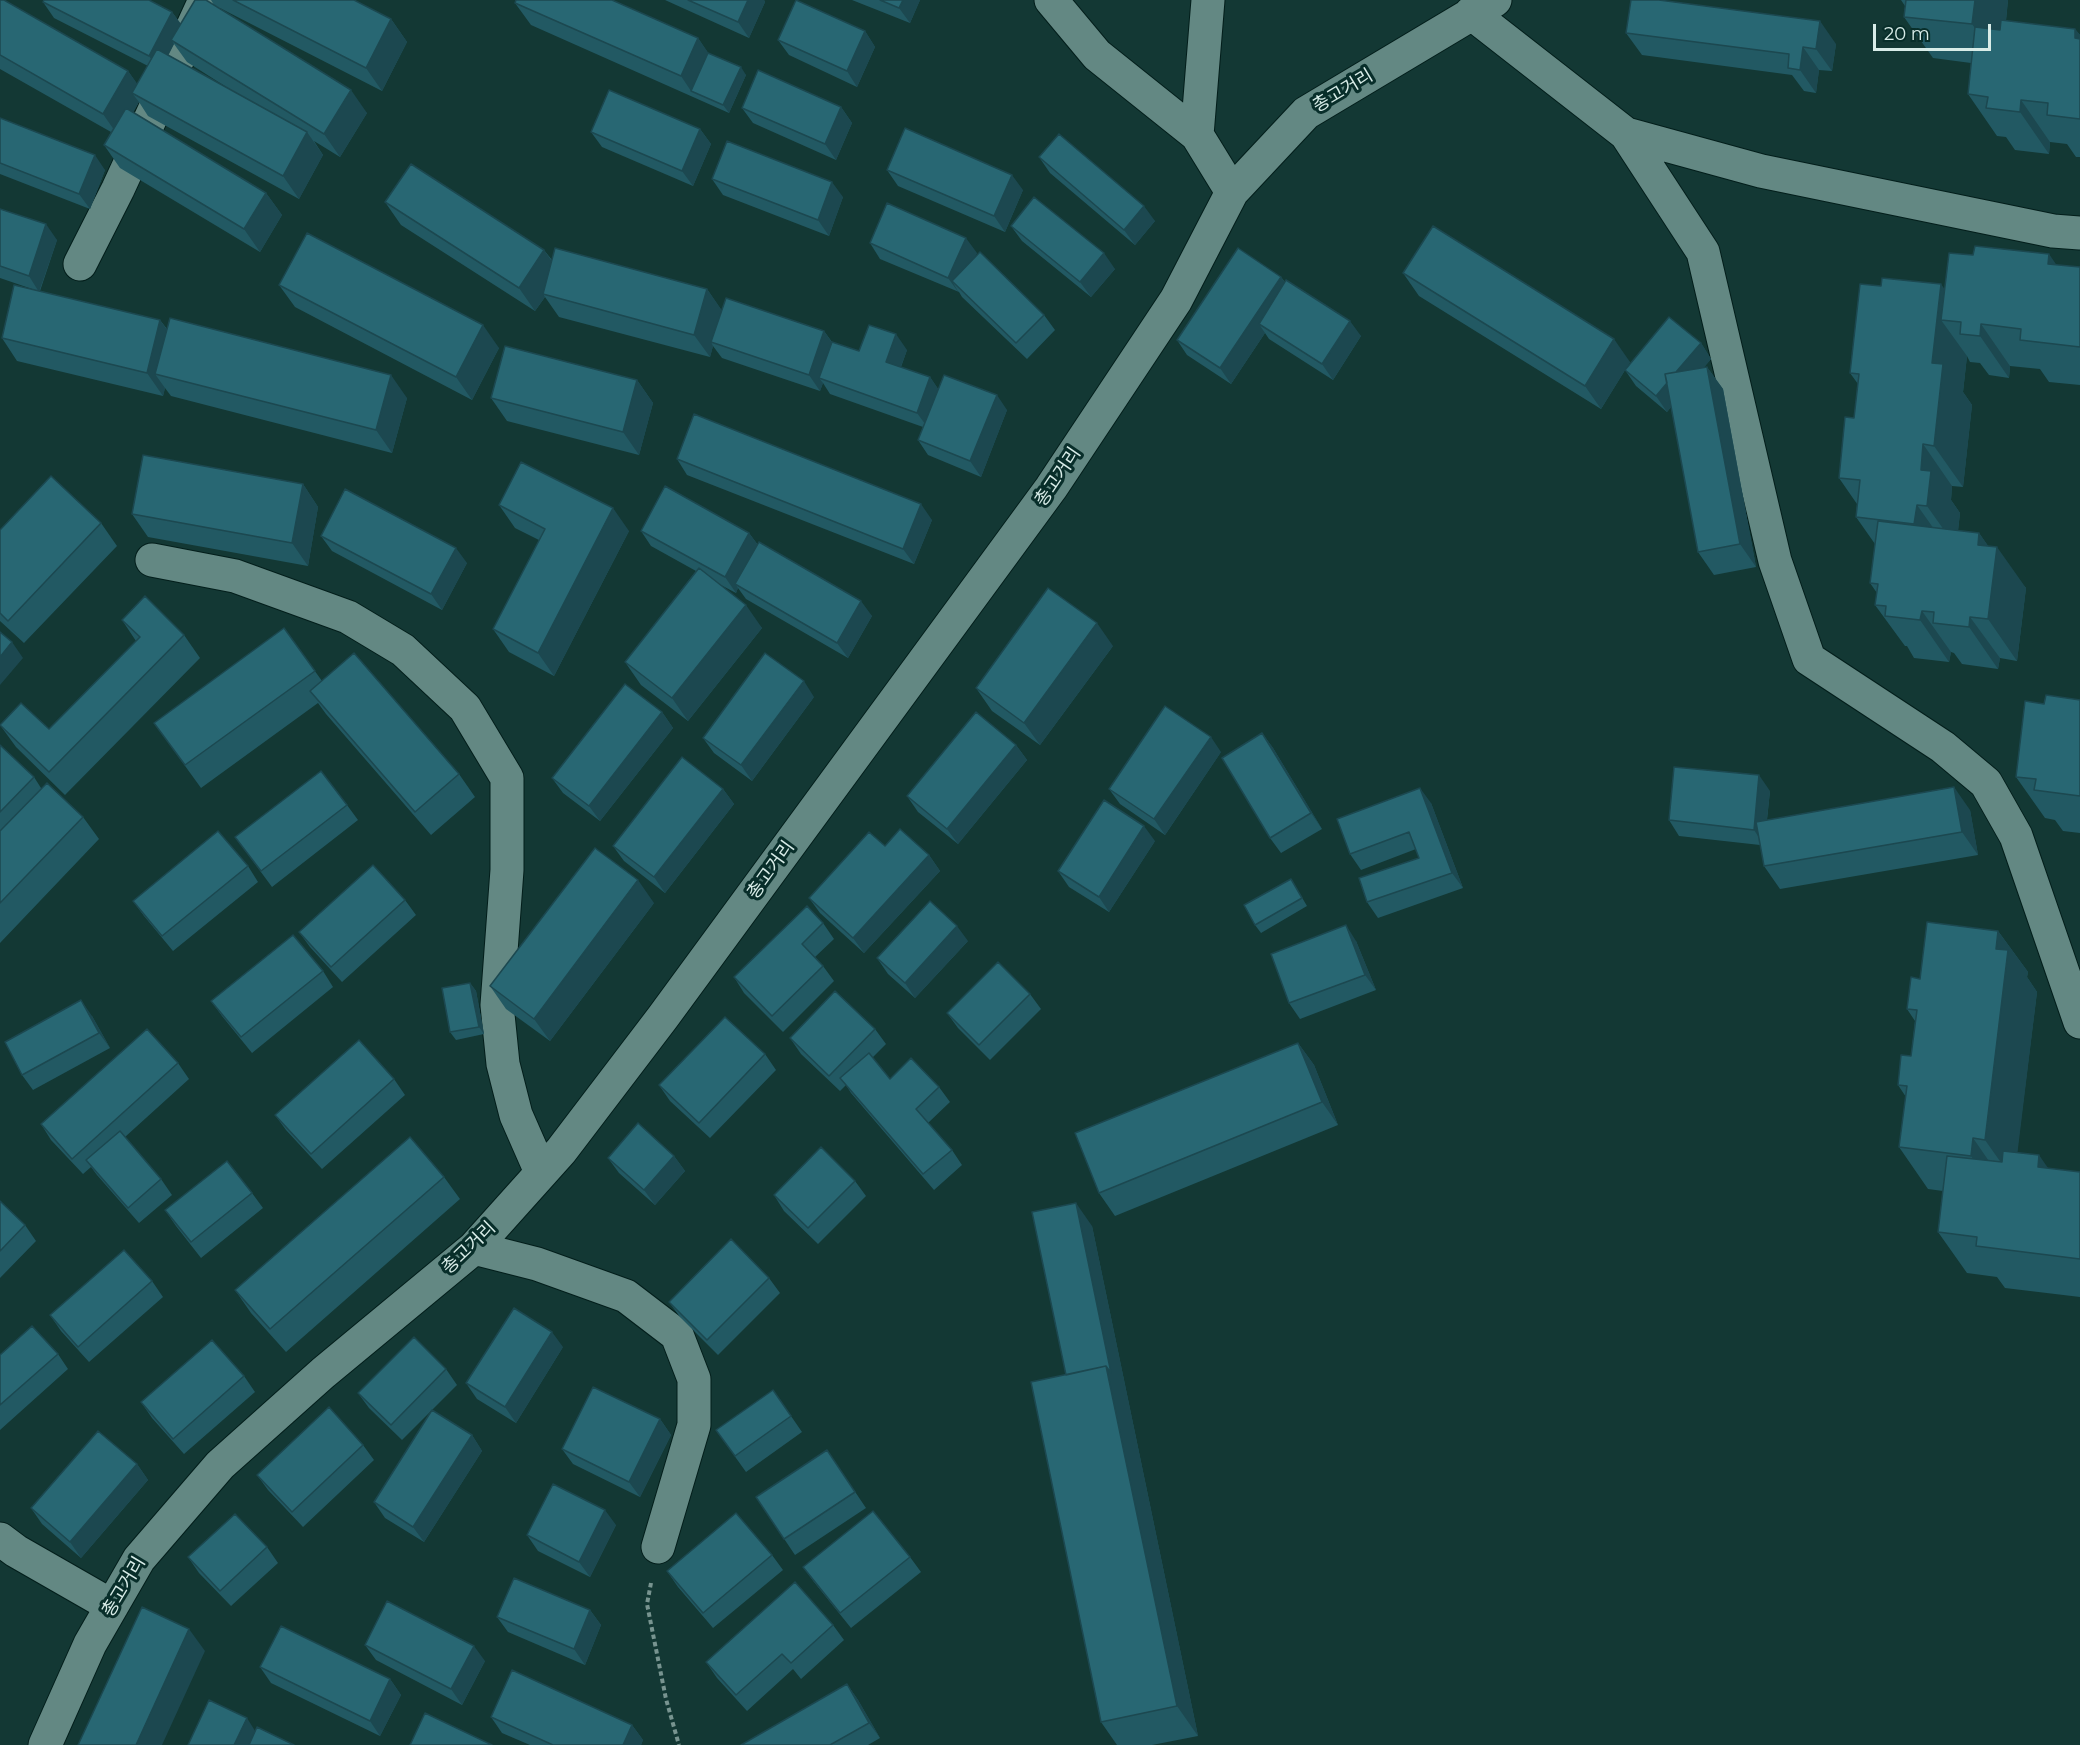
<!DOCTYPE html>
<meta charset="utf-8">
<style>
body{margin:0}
#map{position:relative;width:2080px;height:1745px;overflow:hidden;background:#133834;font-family:Montserrat,sans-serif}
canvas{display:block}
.scale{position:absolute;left:1873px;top:24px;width:118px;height:27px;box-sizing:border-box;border:3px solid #d8ece8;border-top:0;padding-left:8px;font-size:18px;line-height:21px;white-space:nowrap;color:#d8ece8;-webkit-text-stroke:4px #082e2a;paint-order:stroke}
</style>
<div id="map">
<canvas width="2080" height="1745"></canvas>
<div class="scale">20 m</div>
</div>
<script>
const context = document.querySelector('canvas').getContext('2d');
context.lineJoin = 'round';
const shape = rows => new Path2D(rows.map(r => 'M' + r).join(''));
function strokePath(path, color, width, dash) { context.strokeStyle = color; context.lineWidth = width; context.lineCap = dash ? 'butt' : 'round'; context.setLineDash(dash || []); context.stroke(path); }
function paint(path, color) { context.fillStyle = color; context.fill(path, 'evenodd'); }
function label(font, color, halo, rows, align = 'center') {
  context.font = font + ' Montserrat,"Noto Sans KR",sans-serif'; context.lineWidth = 6; context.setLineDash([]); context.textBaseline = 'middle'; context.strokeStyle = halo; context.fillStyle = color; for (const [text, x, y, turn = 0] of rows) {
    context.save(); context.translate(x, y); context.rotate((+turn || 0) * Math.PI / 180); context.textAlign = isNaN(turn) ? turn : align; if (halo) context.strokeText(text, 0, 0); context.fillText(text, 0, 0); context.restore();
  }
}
const minor = shape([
 [1051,0,1097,55,1197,135],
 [1208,0,1197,135,1232,192],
 [1471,13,1626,134,1761,171,2053,231,2080,233],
 [1626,134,1703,252,1775,561,1809,659,1943,747,1986,783,2016,836,2080,1022],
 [80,264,118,189,205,0],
 [152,560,235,576,348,617,403,650,465,708,507,778,507,870,497,1005,503,1064,516,1115,541,1172],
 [474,1248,537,1264,626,1296,677,1335,694,1379,694,1425,658,1547],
 [0,1539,16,1551,112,1606],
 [45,1745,90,1644,139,1559,220,1465,323,1373,474,1248,561,1151,663,1017,1051,488,1176,300,1232,192,1306,113,1495,0]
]);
strokePath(minor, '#031e1b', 35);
strokePath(shape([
 [651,1583,647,1604,666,1699,679,1745]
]), '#789490', 4, [4.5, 3]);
strokePath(minor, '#638883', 33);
paint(shape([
 [0,0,128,71,137,84,148,66,54,18,43,2,172,12,181,24,367,113,340,157,314,141,323,155,299,199,148,116,139,102,133,112,266,193,282,215,260,252,120,168,104,145,111,132,0,69],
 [174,44,187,62,231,90,168,55],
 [211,0,354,0,391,19,407,42,382,91,214,5],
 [665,0,764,0,765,2,749,38],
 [852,0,920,0,910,23],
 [1901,0,2008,0,2006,21,2075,29,2080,35,2080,157,2076,157,2067,144,2050,142,2049,154,2015,150,2006,137,1997,136,1968,94,1971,63,1933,58,1904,17,1905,6],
 [515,3,698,38,708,53,746,75,729,113,531,25],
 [865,31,875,47,857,87,789,55,778,40],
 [1626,33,1836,44,1832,71,1819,70,1816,93,1804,91,1792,75,1642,55],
 [841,107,852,123,836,160,753,123,742,108],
 [0,118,105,170,90,209,0,174],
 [700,129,711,144,693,186,602,147,591,132],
 [1039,157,1155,221,1135,245,1050,173],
 [887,170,1023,190,1005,232,898,186],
 [712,179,843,197,829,236,723,195],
 [385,202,544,250,552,260,707,289,722,311,824,331,832,342,859,351,907,350,901,367,930,377,938,389,1007,410,981,477,928,455,918,440,923,427,830,394,823,383,820,391,722,358,713,346,710,357,559,317,545,297,535,311,401,225],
 [0,209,57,240,40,291,160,320,167,329,407,398,392,453,171,396,165,388,163,396,17,361,2,338,35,290,0,278],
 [1011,226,1115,269,1091,297,1022,241],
 [870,243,977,253,975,256,1044,315,1055,330,1027,359,962,297,959,292,880,259],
 [2056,265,2080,267,2080,385,2049,382,2040,369,2010,366,2009,378,1989,375,1980,363,1970,362,1967,356,1963,392,1972,405,1963,487,1952,486,1951,500,1960,513,1958,531,1979,533,1988,546,2026,588,2017,661,2000,658,1998,669,1962,664,1954,653,1951,652,1949,662,1914,658,1907,646,1905,646,1875,605,1877,593,1870,583,1875,544,1856,517,1857,504,1839,478,1854,418,1858,384,1850,373,1881,286,1945,290],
 [1403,273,1630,362,1601,409,1419,296],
 [1281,277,1285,282,1361,336,1333,380,1269,339,1265,333,1231,384,1187,355,1177,340],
 [279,285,499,348,472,400,295,307],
 [1701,343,1711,359,1704,367,1707,367,1723,389,1756,567,1714,575,1698,552,1671,407,1667,412,1636,386,1625,370],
 [637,380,653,403,639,455,507,421,491,398],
 [677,459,932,520,914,564,687,475],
 [303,484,318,507,308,566,148,537,132,514],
 [499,505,629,531,554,676,509,652,493,629,539,540,515,528],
 [101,523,117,546,24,643,0,621,0,530],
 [641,531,749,533,758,545,872,616,848,658,746,599,738,588,736,593,717,583,762,628,688,721,641,685,625,662,696,571,651,546],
 [321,536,467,563,442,610,332,551],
 [122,620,184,635,200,658,65,795,16,747,0,725,49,729,136,641],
 [284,628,322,681,459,774,475,797,431,835,326,714,318,703,201,788,154,723],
 [1113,646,1040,745,992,711,976,688],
 [814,697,752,781,714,753,703,738],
 [2080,700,2080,833,2063,831,2055,820,2045,818,2016,777,2044,704],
 [662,712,673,728,600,821,563,793,552,778],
 [1262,733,1273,748,1322,829,1281,853,1270,838],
 [0,745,34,777,41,788,83,817,99,839,0,943],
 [1016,745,1027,760,958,844,918,812,907,796],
 [1221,752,1165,835,1120,804,1109,789],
 [723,789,734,804,665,893,624,861,613,846],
 [1770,791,1767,820,1970,810,1978,855,1780,889,1764,866,1760,845,1679,836,1669,820],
 [1431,803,1463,888,1378,918,1367,902,1419,858,1416,849,1361,870,1350,854],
 [347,805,358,820,272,887,235,837],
 [1155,841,1109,912,1069,887,1058,871],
 [885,846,929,855,940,871,864,953,820,913,809,898],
 [248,866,258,882,173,951,144,916,133,901],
 [1291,879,1307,906,1261,933,1255,925],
 [405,900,416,915,342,982,310,947,299,932],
 [654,903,550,1041,506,1009,490,986],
 [823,923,834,939,815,957,823,966,834,981,783,1032,744,993,734,977],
 [1998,931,2028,972,2027,977,2037,992,2017,1152,2048,1168,2080,1172,2080,1297,2005,1288,1997,1277,1967,1273,1938,1232,1943,1191,1928,1189,1899,1147,1906,1097,1898,1085,1911,1056,1915,1021,1907,1009,1920,979],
 [968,941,915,998,888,974,877,958],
 [1356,941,1376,990,1300,1019,1289,1003],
 [323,971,333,987,252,1053,222,1016,211,1001],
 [470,983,476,991,484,1034,456,1040,450,1032],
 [1030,994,1041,1009,990,1060,958,1028,947,1013],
 [92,1016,110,1048,33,1090,22,1075],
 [875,1029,886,1044,872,1058,890,1079,939,1087,950,1102,928,1123,952,1150,962,1165,934,1190,851,1093,846,1085,840,1091,801,1054,790,1038],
 [1298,1043,1314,1065,1338,1125,1115,1216,1099,1193],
 [765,1054,776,1070,710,1138,670,1101,659,1085],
 [178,1063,189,1079,125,1137,161,1179,172,1195,139,1223,97,1175,91,1167,83,1174,51,1140,41,1124],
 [394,1079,405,1095,322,1169,286,1130,275,1115],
 [674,1156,685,1171,655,1205,619,1173,608,1158],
 [444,1177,460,1199,286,1352,251,1313,235,1290],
 [855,1181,866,1196,818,1244,784,1211,774,1195],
 [252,1193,263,1208,201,1258,176,1226,165,1210],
 [0,1201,25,1225,36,1241,0,1278],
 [1092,1226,1198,1736,1152,1745,1117,1745,1101,1722,1066,1375],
 [769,1278,780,1293,718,1355,680,1317,669,1302],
 [152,1281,163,1297,89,1362,61,1331,50,1315],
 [563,1347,516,1423,477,1399,466,1383],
 [58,1354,68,1369,0,1430,0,1355],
 [446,1369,457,1385,402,1440,369,1408,358,1393],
 [244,1376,255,1392,184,1454,152,1418,141,1402],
 [773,1390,802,1432,746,1472,716,1430],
 [660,1419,671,1435,640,1497,573,1464,562,1449],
 [472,1435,482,1451,424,1542,385,1518,374,1502],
 [363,1445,374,1460,303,1527,268,1490,257,1475],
 [827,1450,866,1508,795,1555,756,1497],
 [137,1464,148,1480,81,1558,42,1524,31,1508],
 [616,1525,590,1577,538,1551,527,1535],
 [267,1547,278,1563,231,1606,199,1573,188,1557],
 [772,1555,783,1570,713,1628,678,1587,667,1571],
 [910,1557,921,1572,851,1628,814,1582,803,1567],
 [590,1610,601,1625,585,1665,508,1632,497,1617],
 [833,1625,844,1640,801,1679,793,1669,747,1711,717,1678,706,1662],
 [365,1645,485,1661,462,1705,376,1660],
 [260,1667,390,1679,401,1695,380,1736,271,1683],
 [847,1684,858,1700,880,1738,868,1745,741,1745],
 [491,1717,632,1725,643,1740,641,1745,530,1745,502,1733]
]), '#225963');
paint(shape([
 [748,0,764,0,765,2,749,38,738,22],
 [903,0,920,0,910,23,899,8],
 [1975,0,2008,0,2001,66,1972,24],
 [172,12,183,27,171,40,174,44,160,72,149,56],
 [391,19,407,42,382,91,366,68],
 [1820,21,1836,44,1832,71,1816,49],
 [2075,29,2080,35,2080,46,2075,38],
 [865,31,875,47,857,87,847,71],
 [698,38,714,61,691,91,681,76],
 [1803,47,1819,70,1816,93,1800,70],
 [741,67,746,75,729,113,723,105],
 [128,71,144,93,132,93,139,102,119,137,103,114],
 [351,90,367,113,340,157,324,134],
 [2021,100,2050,142,2049,154,2020,112],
 [841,107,852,123,836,160,825,144],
 [700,129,711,144,693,186,682,171],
 [307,132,323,155,299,199,283,176],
 [95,155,105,170,90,209,79,194],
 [1012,175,1023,190,1005,232,994,216],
 [832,182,843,197,829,236,818,220],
 [266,193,282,215,260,252,244,229],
 [1144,206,1155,221,1135,245,1124,230],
 [46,224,57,240,39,292,29,276],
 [966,238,977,253,961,290,952,281,959,293,948,278],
 [544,250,560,273,543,294,545,297,535,311,519,288],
 [1104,253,1115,269,1091,297,1080,282],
 [2049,254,2078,296,2048,264],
 [1281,277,1292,293,1259,324,1265,333,1231,384,1220,368],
 [1941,284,1970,326,1961,322,1941,320,1967,356,1963,392,1972,405,1963,487,1934,446,1932,363],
 [707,289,723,312,711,342,713,346,710,357,694,335],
 [160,320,176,343,155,374,165,388,163,396,147,373],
 [1350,321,1361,336,1333,380,1322,364],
 [1981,324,2010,366,2009,378,1980,336],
 [483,325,499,348,472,400,456,377],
 [824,331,835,347,819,378,823,383,820,391,809,375],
 [896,334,907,350,897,377,886,362],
 [1614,339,1630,362,1601,409,1585,386],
 [1701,343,1711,359,1667,412,1656,396],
 [1707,367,1723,389,1756,567,1740,544],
 [391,375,407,398,392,453,376,430],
 [930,377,941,393,928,428,917,413],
 [637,380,653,403,639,455,623,432],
 [997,395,1007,410,981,477,970,461],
 [1923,444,1952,486,1951,500,1960,513,1956,547,1927,506,1921,470],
 [303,484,318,507,308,566,292,543],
 [921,504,932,520,914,564,903,549],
 [1917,505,1946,546,1943,565,1914,524],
 [613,508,629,531,554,676,538,653],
 [749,533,760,548,735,584,738,588,736,593,725,577],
 [1979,533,1996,557,1997,547,2026,588,2017,661,1988,619,1978,545],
 [456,548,467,563,442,610,431,594],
 [861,601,872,616,848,658,837,643],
 [746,605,762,628,688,721,672,698],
 [1922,611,1951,652,1949,662,1920,620],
 [1970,617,2000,658,1998,669,1969,627],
 [1097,623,1113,646,1040,745,1024,723],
 [12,642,23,658,0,685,0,657],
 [804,681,814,697,752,781,741,765],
 [662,712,673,728,600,821,589,806],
 [1262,733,1273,748,1322,829,1311,813],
 [1211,737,1221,752,1165,835,1154,819],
 [1016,745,1027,760,958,844,947,829],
 [1759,775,1770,791,1764,845,1754,830],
 [1954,787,1970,810,1978,855,1962,832],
 [1420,788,1431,803,1463,888,1452,873],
 [723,789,734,804,665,893,654,877],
 [1144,826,1155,841,1109,912,1099,897],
 [929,855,940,871,864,953,853,938],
 [638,880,654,903,550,1041,534,1019],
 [1346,925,1356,941,1376,990,1365,975],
 [957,926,968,941,915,998,905,983],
 [1998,931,2028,972,2027,977,2037,992,2014,1181,1985,1140,1996,949],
 [470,983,476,991,484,1034,479,1027],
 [81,1000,92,1016,110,1048,99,1033],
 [1298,1043,1314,1065,1338,1125,1322,1102],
 [1973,1138,2002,1180,2000,1198,1971,1156],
 [2039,1155,2068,1197,2038,1167],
 [674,1156,685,1171,655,1205,644,1190],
 [1076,1203,1092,1226,1198,1736,1177,1706,1106,1366],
 [552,1332,563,1347,516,1423,505,1407],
 [660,1419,671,1435,640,1497,629,1482],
 [472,1435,482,1451,424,1542,413,1527],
 [137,1464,148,1480,81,1558,70,1542],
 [605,1510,616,1525,590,1577,579,1562],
 [590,1610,601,1625,585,1665,574,1649],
 [189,1629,205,1651,162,1745,136,1745],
 [474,1646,485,1661,462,1705,451,1689],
 [390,1679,401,1695,380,1736,370,1721],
 [847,1684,858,1700,880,1738,869,1723],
 [247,1718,257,1734,252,1745,234,1745],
 [632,1725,643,1740,641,1745,623,1745]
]), '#1c4850');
const building = shape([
 [0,0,4,0,128,71,103,114,0,55,0,0],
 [44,0,149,0,172,12,149,56,43,2,44,0],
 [195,0,206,0,351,90,324,134,171,40,195,0],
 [233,0,354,0,391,19,366,68,233,0],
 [516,0,612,0,698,38,681,76,515,3,516,0],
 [688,0,748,0,738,22,688,0],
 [796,0,865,31,847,71,778,40,796,0],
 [880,0,903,0,899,8,880,0],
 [1631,0,1659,0,1820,21,1816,49,1803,47,1800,70,1788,68,1789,54,1626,33,1631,0],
 [1906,0,1975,0,1972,24,1904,17,1906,0],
 [2001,20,2075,29,2075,38,2080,39,2080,119,2047,115,2048,103,2021,100,2020,112,1986,108,1988,97,1968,94,1975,27,2000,30,2001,20],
 [157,49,307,132,283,176,132,93,157,49],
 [708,53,741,67,723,105,691,91,708,53],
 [758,70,841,107,825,144,742,108,758,70],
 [609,90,700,129,682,171,591,132,609,90],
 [126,108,266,193,244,229,104,145,126,108],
 [0,118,95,155,79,194,0,163,0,118],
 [905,128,1012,175,994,216,887,170,905,128],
 [1059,134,1144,206,1124,230,1039,157,1059,134],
 [727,141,832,182,818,220,712,179,727,141],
 [411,164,544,250,519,288,385,202,411,164],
 [1034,197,1104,253,1080,282,1011,226,1034,197],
 [887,203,966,238,948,278,870,243,887,203],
 [0,209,46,224,29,276,0,266,0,209],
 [1433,226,1614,339,1585,386,1403,273,1433,226],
 [307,233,483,325,456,377,279,285,307,233],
 [1975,246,2049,254,2048,264,2080,267,2080,347,2020,340,2021,329,1981,324,1980,336,1960,334,1961,322,1941,320,1949,253,1973,255,1975,246],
 [555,248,707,289,694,335,543,294,555,248],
 [1238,248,1281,277,1220,368,1177,340,1238,248],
 [980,252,1044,315,1016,343,952,281,980,252],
 [1882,278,1941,284,1932,363,1943,364,1934,446,1923,444,1921,470,1931,471,1927,506,1917,505,1914,524,1856,517,1860,480,1839,478,1845,417,1854,418,1859,374,1850,373,1860,284,1881,286,1882,278],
 [1286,280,1350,321,1322,364,1259,324,1286,280],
 [14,285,160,320,147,373,2,338,14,285],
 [726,298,824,331,809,375,711,342,726,298],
 [1669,317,1701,343,1676,372,1665,374,1667,383,1656,396,1625,370,1669,317],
 [170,318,391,375,376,430,155,374,170,318],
 [869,325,896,334,886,362,930,377,917,413,819,378,832,342,859,351,869,325],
 [505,346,637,380,623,432,491,398,505,346],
 [1707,367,1740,544,1698,552,1665,374,1707,367],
 [944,375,997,395,970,461,918,440,944,375],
 [694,414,921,504,903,549,677,459,694,414],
 [143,455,303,484,292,543,132,514,143,455],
 [521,462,613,508,538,653,493,629,545,529,499,505,521,462],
 [51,476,101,523,8,621,0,613,0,530,51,476],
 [665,486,749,533,725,577,641,531,665,486],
 [345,489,456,548,431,594,321,536,345,489],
 [1878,521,1979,533,1978,545,1997,547,1988,619,1970,617,1969,627,1933,623,1934,612,1922,611,1920,620,1885,616,1886,606,1875,605,1878,584,1870,583,1878,521],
 [759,542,861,601,837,643,735,584,759,542],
 [699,568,746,605,672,698,625,662,699,568],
 [1048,588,1097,623,1024,723,976,688,1048,588],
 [145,596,184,635,49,772,0,725,21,703,49,729,140,637,122,620,145,596],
 [284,628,315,671,185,765,154,723,284,628],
 [0,632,12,642,0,657,0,632],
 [354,653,459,774,415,812,310,691,354,653],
 [765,653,804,681,741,765,703,738,765,653],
 [625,684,662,712,589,806,552,778,625,684],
 [2046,695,2080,700,2080,796,2034,790,2036,779,2016,777,2025,701,2044,704,2046,695],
 [1165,706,1211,737,1154,819,1109,789,1165,706],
 [976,712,1016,745,947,829,907,796,976,712],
 [1262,733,1311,813,1270,838,1222,758,1262,733],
 [0,745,34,777,0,812,0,745],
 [682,757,723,789,654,877,613,846,682,757],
 [1674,767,1759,775,1754,830,1669,820,1674,767],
 [321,771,347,805,261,871,235,837,321,771],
 [47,783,83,817,0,903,0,831,47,783],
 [1954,787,1962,832,1764,866,1756,822,1954,787],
 [1420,788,1452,873,1367,902,1359,878,1419,858,1409,832,1350,854,1337,819,1420,788],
 [1104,800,1144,826,1099,897,1058,871,1104,800],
 [900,829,929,855,853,938,809,898,869,832,885,846,900,829],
 [218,831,248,866,162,936,133,901,218,831],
 [595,848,638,880,534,1019,490,986,595,848],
 [373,865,405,900,331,967,299,932,373,865],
 [1291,879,1302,898,1255,925,1244,905,1291,879],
 [930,901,957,926,905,983,877,958,930,901],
 [807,906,823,923,802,944,823,966,772,1016,734,977,807,906],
 [1927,922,1998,931,1996,949,2008,950,1985,1140,1973,1138,1971,1156,1899,1147,1907,1086,1898,1085,1901,1055,1911,1056,1917,1010,1907,1009,1911,977,1920,979,1927,922],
 [1346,925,1365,975,1289,1003,1271,954,1346,925],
 [293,935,323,971,241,1037,211,1001,293,935],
 [998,962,1030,994,979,1045,947,1013,998,962],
 [470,983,479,1027,450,1032,442,988,470,983],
 [835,991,875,1029,829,1076,790,1038,835,991],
 [81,1000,99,1033,22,1075,5,1042,81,1000],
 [725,1017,765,1054,699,1123,659,1085,725,1017],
 [147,1029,178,1063,72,1159,41,1124,147,1029],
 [359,1040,394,1079,311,1154,275,1115,359,1040],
 [1298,1043,1322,1102,1099,1193,1075,1133,1298,1043],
 [869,1053,890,1079,911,1058,939,1087,916,1109,952,1150,923,1174,840,1078,869,1053],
 [638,1123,674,1156,644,1190,608,1158,638,1123],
 [120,1131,161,1179,128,1208,86,1160,120,1131],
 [410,1137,444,1177,270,1329,235,1290,410,1137],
 [821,1147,855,1181,808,1228,774,1195,821,1147],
 [2003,1151,2039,1155,2038,1167,2080,1172,2080,1259,1976,1246,1977,1237,1938,1232,1947,1156,2002,1162,2003,1151],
 [227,1161,252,1193,191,1242,165,1210,227,1161],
 [0,1201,25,1225,0,1251,0,1201],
 [1076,1203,1111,1373,1106,1366,1066,1375,1032,1212,1076,1203],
 [731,1239,769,1278,707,1340,669,1302,731,1239],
 [124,1250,152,1281,78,1347,50,1315,124,1250],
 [514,1308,552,1332,505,1407,466,1383,514,1308],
 [32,1326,58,1354,0,1405,0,1355,32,1326],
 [414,1337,446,1369,391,1425,358,1393,414,1337],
 [212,1340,244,1376,173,1439,141,1402,212,1340],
 [1106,1366,1177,1706,1101,1722,1031,1382,1106,1366],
 [593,1387,660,1419,629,1482,562,1449,593,1387],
 [773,1390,791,1416,735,1456,716,1430,773,1390],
 [329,1407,363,1445,292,1512,257,1475,329,1407],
 [432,1410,472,1435,413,1527,374,1502,432,1410],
 [98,1431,137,1464,70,1542,31,1508,98,1431],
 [827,1450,855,1492,784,1539,756,1497,827,1450],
 [553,1484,605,1510,579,1562,527,1535,553,1484],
 [873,1511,910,1557,840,1613,803,1567,873,1511],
 [736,1513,772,1555,703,1613,667,1571,736,1513],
 [235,1514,267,1547,220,1591,188,1557,235,1514],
 [514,1578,590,1610,574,1649,497,1617,514,1578],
 [795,1582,833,1625,791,1663,782,1654,736,1695,706,1662,795,1582],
 [387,1601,474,1646,451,1689,365,1645,387,1601],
 [142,1607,189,1629,136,1745,78,1745,142,1607],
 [281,1626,390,1679,370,1721,260,1667,281,1626],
 [512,1670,632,1725,623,1745,553,1745,491,1717,512,1670],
 [847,1684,869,1723,830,1745,741,1745,847,1684],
 [209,1700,247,1718,234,1745,188,1745,209,1700],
 [425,1713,492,1745,410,1745,425,1713],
 [257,1727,294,1745,249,1745,257,1727]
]);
paint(building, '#286773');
strokePath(building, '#1c4850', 1.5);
label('18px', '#d8ece8', '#082e2a', [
 ["총고거리",1343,91,-31],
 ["총고거리",1058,477,-56],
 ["총고거리",771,870,-54],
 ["총고거리",469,1248,-44],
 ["총고거리",124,1587,-59]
]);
</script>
